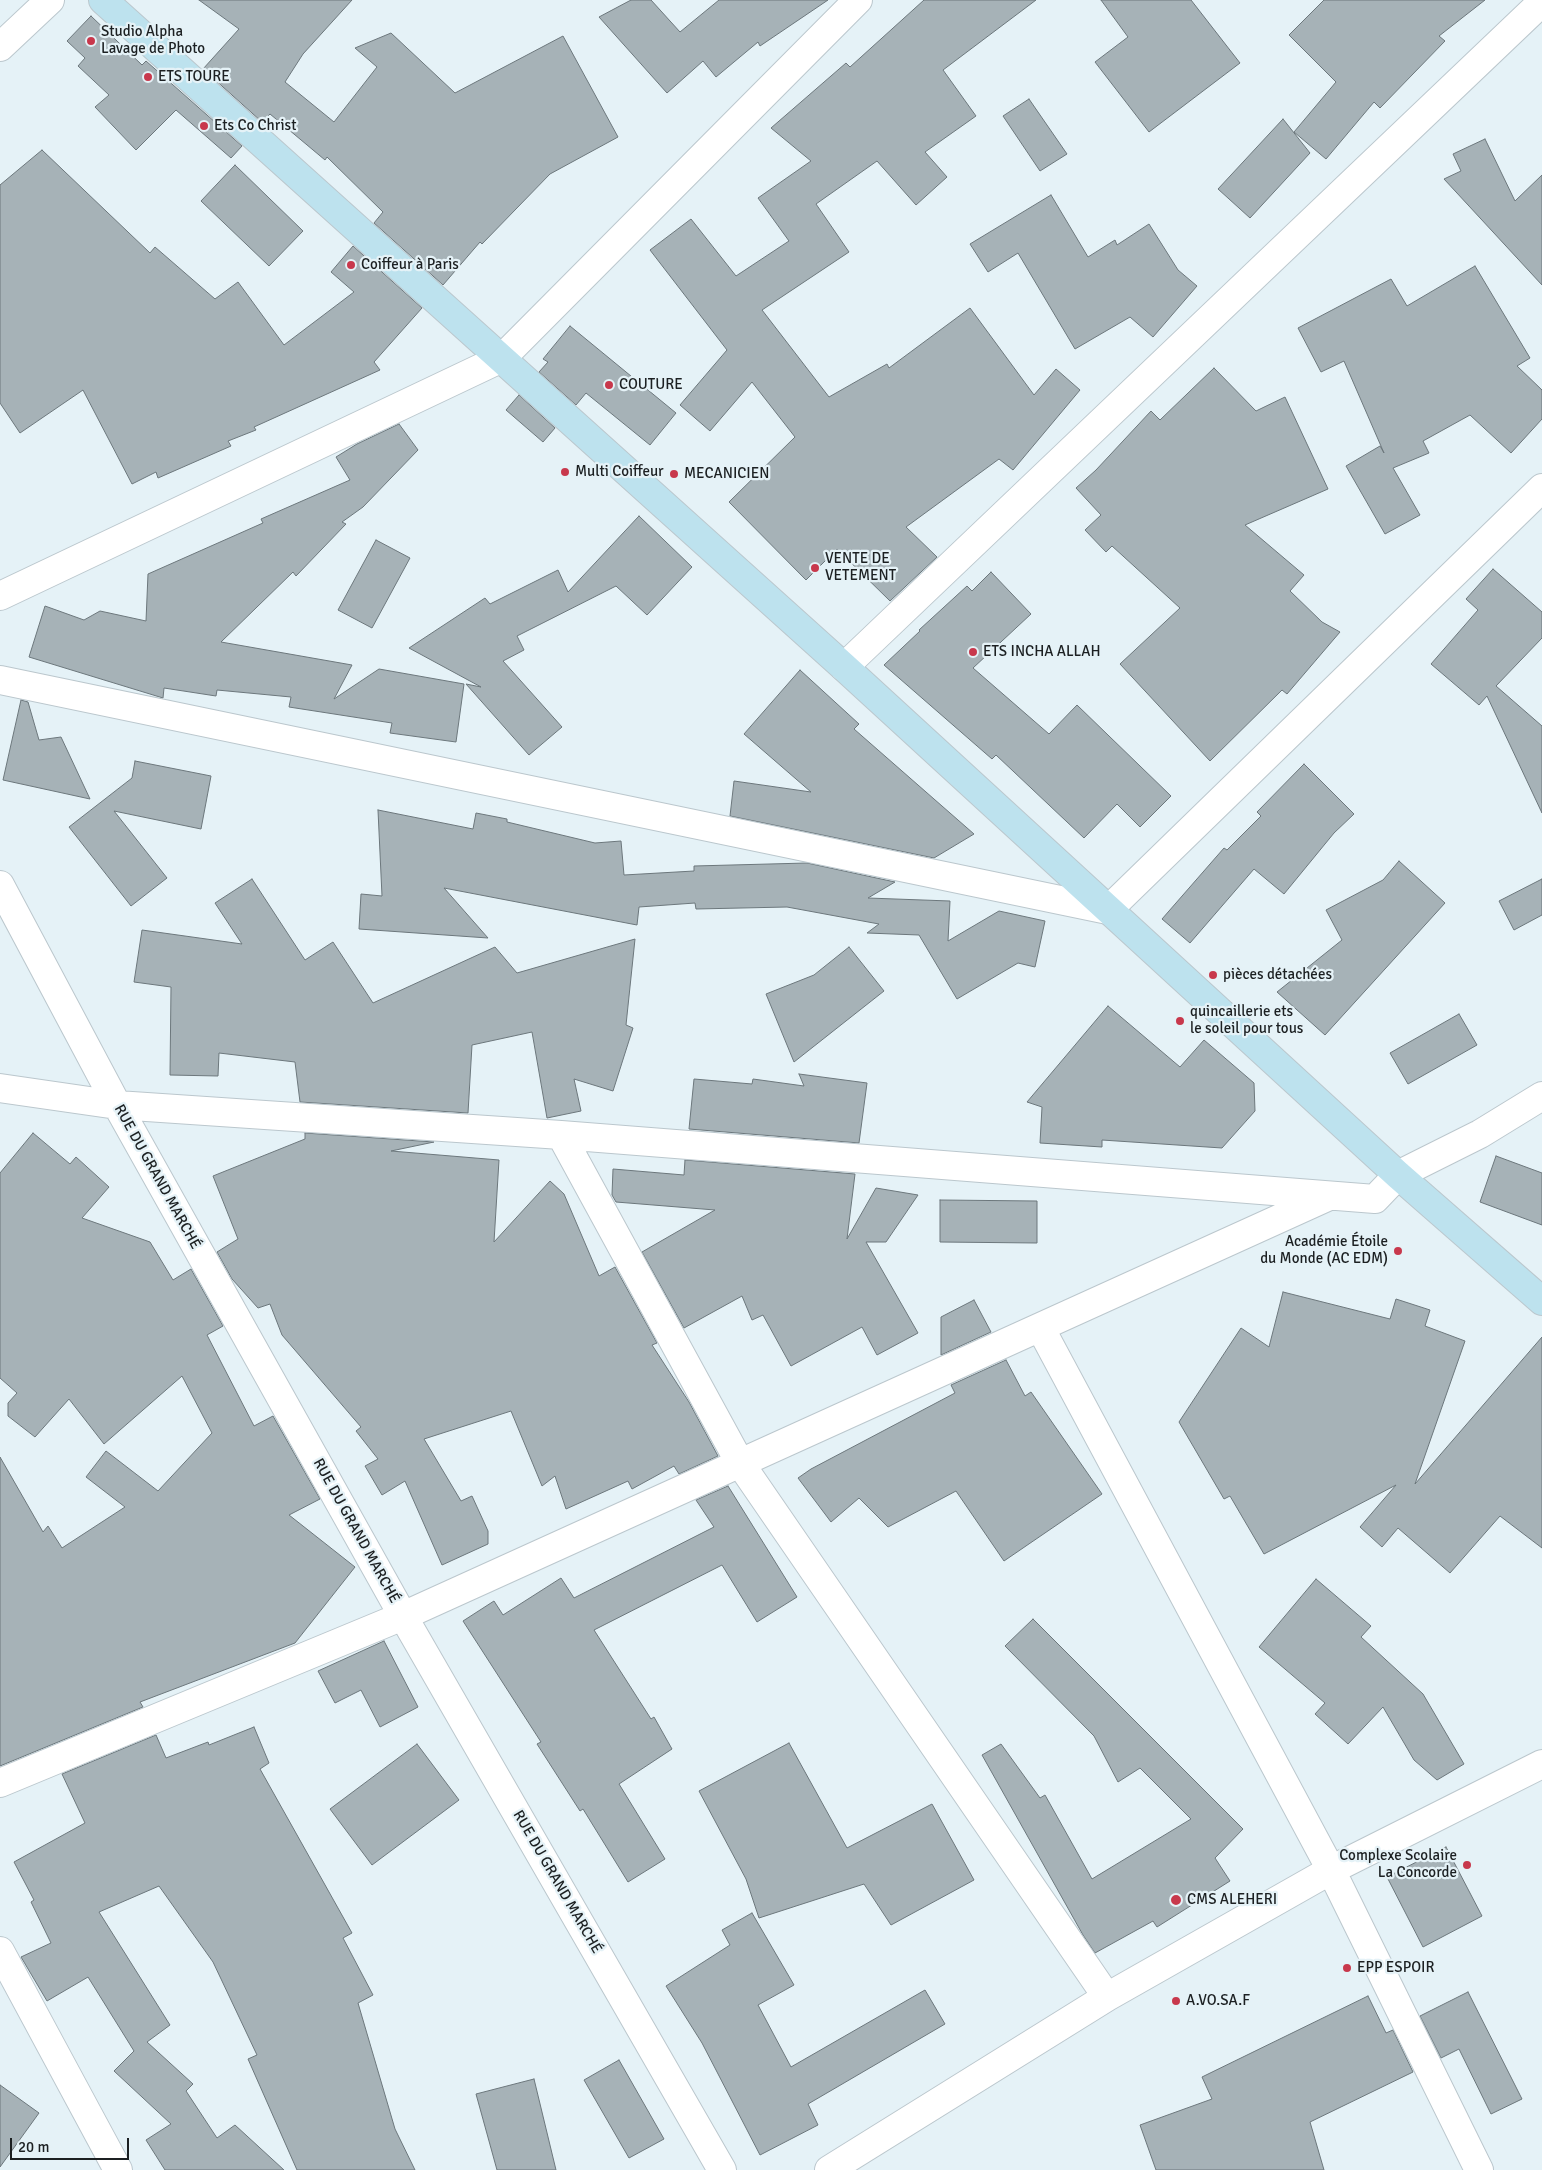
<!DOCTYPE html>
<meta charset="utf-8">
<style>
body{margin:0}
#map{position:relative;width:1542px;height:2170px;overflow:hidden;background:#e5f2f7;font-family:Signika,sans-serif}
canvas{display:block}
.scale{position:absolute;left:10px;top:2138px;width:119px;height:22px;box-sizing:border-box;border:2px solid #1c2022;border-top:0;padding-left:6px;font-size:15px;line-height:18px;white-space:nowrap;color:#1c2022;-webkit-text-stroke:4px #e5f2f7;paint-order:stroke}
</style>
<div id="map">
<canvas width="1542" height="2170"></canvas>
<div class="scale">20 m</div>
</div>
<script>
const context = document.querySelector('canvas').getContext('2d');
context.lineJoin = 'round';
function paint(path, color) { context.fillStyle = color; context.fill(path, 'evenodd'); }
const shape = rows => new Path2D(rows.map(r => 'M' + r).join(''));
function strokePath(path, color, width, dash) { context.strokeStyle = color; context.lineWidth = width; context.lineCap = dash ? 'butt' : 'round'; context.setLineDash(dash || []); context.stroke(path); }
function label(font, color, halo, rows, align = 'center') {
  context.font = font + ' Signika,sans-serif'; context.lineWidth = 4.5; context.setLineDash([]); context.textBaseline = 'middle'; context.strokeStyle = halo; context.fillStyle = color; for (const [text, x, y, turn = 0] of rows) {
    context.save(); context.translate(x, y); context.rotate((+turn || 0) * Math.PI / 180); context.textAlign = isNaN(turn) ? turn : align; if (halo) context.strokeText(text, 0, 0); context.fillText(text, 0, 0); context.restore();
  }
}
const building = shape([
 [199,0,352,0,303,54,285,82,334,122,377,67,355,48,391,33,455,93,563,36,618,137,550,174,482,244,480,242,443,285,374,223,383,212,327,157,325,160,270,114,262,122,203,69,239,29,199,0],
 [631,0,651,0,680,32,719,0,828,0,760,46,758,42,716,77,703,61,667,93,599,17,631,0],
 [924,0,1036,0,943,70,976,116,925,152,947,177,916,205,877,161,816,204,849,252,762,310,829,397,887,364,889,368,970,308,1034,395,1056,369,1080,390,1013,470,999,459,906,527,937,557,890,601,837,549,806,580,729,502,795,437,752,382,710,431,680,405,727,350,650,250,691,219,736,276,789,241,758,198,811,161,771,128,846,63,850,67,924,0],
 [1101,0,1191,0,1240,63,1149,132,1095,62,1128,37,1101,0],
 [1324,0,1485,0,1439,36,1445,41,1380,108,1374,102,1326,159,1294,132,1336,82,1289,35,1324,0],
 [91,16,142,65,146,61,242,146,231,158,176,110,136,150,95,107,109,95,78,66,85,58,67,41,91,16],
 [1029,99,1067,154,1040,171,1003,116,1029,99],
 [1283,119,1310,153,1250,218,1218,189,1283,119],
 [1485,139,1515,201,1542,175,1542,285,1444,179,1461,171,1453,154,1485,139],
 [42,150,150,253,155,247,215,299,238,282,284,345,354,292,331,272,353,246,422,308,374,362,380,370,254,427,256,430,228,441,231,446,158,478,156,472,132,484,83,390,20,433,0,403,0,185,42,150],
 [235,165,303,231,269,266,201,201,235,165],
 [1051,195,1088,257,1115,240,1117,245,1149,224,1178,270,1197,286,1153,337,1130,317,1075,349,1018,253,988,272,970,244,1051,195],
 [1475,266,1530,358,1517,366,1542,390,1542,419,1511,453,1470,415,1423,441,1429,453,1393,468,1420,515,1385,534,1346,466,1380,446,1384,453,1344,361,1321,372,1298,328,1391,279,1407,306,1475,266],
 [570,326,676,413,650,445,586,393,576,405,539,372,548,362,543,359,570,326],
 [1214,368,1256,411,1285,397,1328,489,1245,525,1304,575,1290,591,1322,622,1340,632,1287,694,1282,690,1210,761,1120,664,1180,608,1112,546,1106,552,1085,530,1101,515,1076,488,1096,470,1151,411,1160,420,1214,368],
 [519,395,555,428,543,442,506,410,519,395],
 [399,424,418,450,363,507,342,522,346,524,296,576,293,572,221,642,352,665,334,699,379,669,464,684,456,742,390,733,392,723,289,707,291,697,217,690,216,696,164,688,163,698,29,657,45,606,84,620,100,611,146,621,148,574,263,523,261,519,350,480,336,457,357,444,399,424],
 [639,516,692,567,647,615,616,586,517,636,524,650,503,661,562,727,529,755,466,684,481,687,409,648,485,598,490,604,558,570,568,592,639,516],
 [376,540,410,558,372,628,338,610,376,540],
 [1493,569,1542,612,1542,638,1496,686,1542,726,1542,813,1487,696,1479,705,1431,664,1478,610,1466,599,1493,569],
 [991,572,1031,614,973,668,1049,734,1077,705,1171,796,1140,827,1117,804,1084,838,996,755,992,759,884,665,920,631,919,630,967,586,972,591,991,572],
 [800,670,859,724,854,729,974,834,934,858,730,816,734,781,811,792,744,734,800,670],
 [21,700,28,702,39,740,61,737,90,799,3,780,21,700],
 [135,761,211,776,201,829,114,811,167,878,131,906,69,827,132,778,135,761],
 [1304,764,1354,814,1334,833,1284,894,1254,869,1190,943,1162,919,1224,848,1227,850,1261,816,1257,812,1304,764],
 [378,810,473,829,476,813,507,819,507,822,595,843,621,841,624,875,694,871,694,866,807,863,895,882,868,898,950,901,948,941,999,911,1045,921,1035,967,1018,963,957,999,919,935,867,933,879,924,787,907,696,909,695,903,639,907,637,925,444,888,488,938,359,929,361,894,382,896,378,810],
 [1399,861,1445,903,1325,1035,1277,992,1342,940,1326,910,1383,880,1399,861],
 [252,879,305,960,333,942,373,1003,495,947,517,973,635,939,626,1025,633,1028,613,1091,574,1079,581,1111,547,1118,532,1032,472,1045,468,1113,300,1102,295,1062,219,1053,218,1076,170,1075,171,987,134,982,142,930,242,944,215,903,252,879],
 [1542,879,1542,915,1514,930,1499,901,1542,879],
 [849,947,884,991,794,1062,766,994,814,975,849,947],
 [1108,1006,1180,1067,1204,1040,1254,1083,1255,1111,1222,1148,1102,1140,1102,1147,1040,1143,1042,1107,1027,1102,1108,1006],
 [1459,1014,1477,1045,1408,1084,1390,1053,1459,1014],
 [799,1074,867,1083,859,1143,689,1129,694,1079,752,1084,753,1079,804,1086,799,1074],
 [33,1133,70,1164,76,1157,109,1187,82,1218,150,1242,173,1280,191,1269,223,1326,207,1335,254,1426,273,1416,320,1499,289,1515,355,1567,295,1643,140,1702,143,1707,0,1766,0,1457,43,1532,48,1526,62,1548,125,1507,86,1477,106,1451,158,1491,212,1433,182,1376,104,1444,69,1399,35,1437,8,1416,8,1403,17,1393,0,1378,0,1173,33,1133],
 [305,1133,434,1142,391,1151,499,1160,494,1242,550,1181,564,1194,599,1276,615,1267,657,1343,652,1345,689,1402,718,1456,679,1474,674,1466,632,1489,628,1481,566,1509,555,1476,542,1486,511,1411,424,1439,461,1501,472,1496,488,1531,488,1544,442,1565,405,1481,382,1495,365,1466,378,1459,356,1431,361,1427,282,1335,270,1304,258,1308,232,1279,217,1252,238,1239,213,1176,305,1139,305,1133],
 [1496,1156,1542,1173,1542,1225,1480,1202,1496,1156],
 [685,1160,855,1174,847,1239,876,1188,918,1195,886,1242,866,1242,918,1333,877,1355,862,1327,791,1366,763,1315,752,1320,742,1296,684,1328,642,1252,715,1210,616,1202,612,1195,613,1169,684,1175,685,1160],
 [940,1200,1037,1201,1037,1243,940,1242,940,1200],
 [1283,1292,1390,1319,1396,1299,1430,1310,1425,1326,1465,1341,1415,1484,1542,1337,1542,1548,1500,1516,1450,1573,1398,1528,1382,1547,1360,1527,1396,1485,1264,1554,1230,1496,1224,1499,1179,1422,1241,1328,1269,1347,1283,1292],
 [974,1300,991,1332,941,1355,941,1317,974,1300],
 [1006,1360,1025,1396,1031,1392,1102,1494,1004,1561,956,1491,888,1527,859,1498,831,1522,798,1478,811,1469,955,1393,951,1385,1006,1360],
 [728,1486,797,1597,757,1622,722,1565,594,1630,651,1719,654,1717,672,1749,619,1784,665,1859,628,1882,583,1809,580,1811,537,1744,541,1742,463,1621,494,1601,503,1615,561,1578,574,1598,714,1527,696,1500,728,1486],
 [1316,1579,1371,1626,1361,1637,1423,1694,1464,1764,1437,1780,1414,1760,1383,1707,1348,1744,1315,1714,1325,1703,1259,1647,1316,1579],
 [1033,1619,1243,1829,1215,1858,1230,1881,1157,1927,1153,1921,1095,1953,1083,1935,982,1755,1001,1744,1040,1798,1045,1795,1092,1879,1191,1819,1140,1768,1118,1782,1094,1736,1005,1646,1033,1619],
 [384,1641,418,1707,380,1727,361,1690,335,1703,318,1671,384,1641],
 [254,1727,269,1763,260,1769,352,1933,343,1938,373,1995,358,2003,395,2129,415,2170,297,2170,248,2059,257,2055,213,1962,159,1886,99,1912,170,2025,147,2042,193,2084,186,2091,217,2138,235,2125,284,2170,165,2170,146,2140,171,2124,114,2071,134,2051,88,1977,47,2001,21,1957,51,1943,31,1902,34,1900,14,1862,85,1823,62,1774,156,1735,166,1758,208,1742,209,1745,254,1727],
 [789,1743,847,1848,932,1804,974,1880,891,1925,864,1884,759,1918,746,1879,699,1791,789,1743],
 [417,1744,459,1800,372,1865,330,1809,417,1744],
 [1446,1847,1482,1916,1423,1947,1387,1877,1446,1847],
 [752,1913,794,1985,758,2005,791,2067,925,1990,945,2024,808,2104,818,2125,760,2155,702,2043,666,1986,730,1945,722,1930,752,1913],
 [1468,1992,1522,2099,1491,2114,1459,2049,1441,2058,1420,2016,1468,1992],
 [1368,1996,1386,2033,1393,2030,1413,2072,1310,2122,1324,2170,1156,2170,1140,2125,1212,2099,1202,2077,1368,1996],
 [619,2060,664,2139,629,2158,584,2080,619,2060],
 [534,2079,556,2170,497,2170,476,2094,534,2079],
 [0,2085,39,2113,0,2167,0,2085]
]);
paint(building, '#a6b2b7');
strokePath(building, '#6c777c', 1);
const minor = shape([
 [0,47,50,0],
 [0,596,502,358,858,0],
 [844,667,1542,2],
 [0,680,1108,910,1542,488],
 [0,885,117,1105,403,1616,722,2170],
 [0,1088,117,1105,561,1135,1375,1199,1398,1175,1480,1134,1542,1096],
 [561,1135,740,1463,1107,1997],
 [1040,1327,1331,1870,1479,2170],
 [0,1783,403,1616,1327,1197],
 [0,1951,118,2170],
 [829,2170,1107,1997,1331,1870,1542,1764]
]);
const secondary = shape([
 [103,0,844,667,1398,1175,1542,1301]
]);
strokePath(minor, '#bbc7cd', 30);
strokePath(secondary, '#bbc7cd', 30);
strokePath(minor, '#fff', 28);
strokePath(secondary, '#bde2ee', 28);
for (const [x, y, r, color] of [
 [91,41,5,"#c8384c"],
 [148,77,5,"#c8384c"],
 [204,126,5,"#c8384c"],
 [351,265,5,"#c8384c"],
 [609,385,5,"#c8384c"],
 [565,472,5,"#c8384c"],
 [674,474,5,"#c8384c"],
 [815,568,5,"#c8384c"],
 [973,652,5,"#c8384c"],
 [1213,975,5,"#c8384c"],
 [1180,1021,5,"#c8384c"],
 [1398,1251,5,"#c8384c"],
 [1467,1865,5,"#c8384c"],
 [1176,1900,6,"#c8384c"],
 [1347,1968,5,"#c8384c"],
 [1176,2001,5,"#c8384c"]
]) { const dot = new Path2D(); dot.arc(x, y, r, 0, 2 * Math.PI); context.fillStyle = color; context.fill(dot); strokePath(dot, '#e5f2f7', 2); }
label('15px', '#1c2022', '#e5f2f7', [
 ["Studio Alpha",101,32],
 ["Lavage de Photo",101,49],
 ["ETS TOURE",158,77],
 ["Ets Co Christ",214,126],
 ["Coiffeur à Paris",361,265],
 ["COUTURE",619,385],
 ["Multi Coiffeur",575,472],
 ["MECANICIEN",684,474],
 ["VENTE DE",825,559],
 ["VETEMENT",825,576],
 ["ETS INCHA ALLAH",983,652],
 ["pièces détachées",1223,975],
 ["quincaillerie ets",1190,1012],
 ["le soleil pour tous",1190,1029],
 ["Académie Étoile",1388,1242,"right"],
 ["du Monde (AC EDM)",1388,1259,"right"],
 ["Complexe Scolaire",1457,1856,"right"],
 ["La Concorde",1457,1873,"right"],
 ["CMS ALEHERI",1187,1900],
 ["EPP ESPOIR",1357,1968],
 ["A.VO.SA.F",1186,2001]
], 'left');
label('15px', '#1c2022', '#e5f2f7', [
 ["RUE DU GRAND MARCHÉ",157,1177,61],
 ["RUE DU GRAND MARCHÉ",356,1531,61],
 ["RUE DU GRAND MARCHÉ",557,1882,60]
]);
</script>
